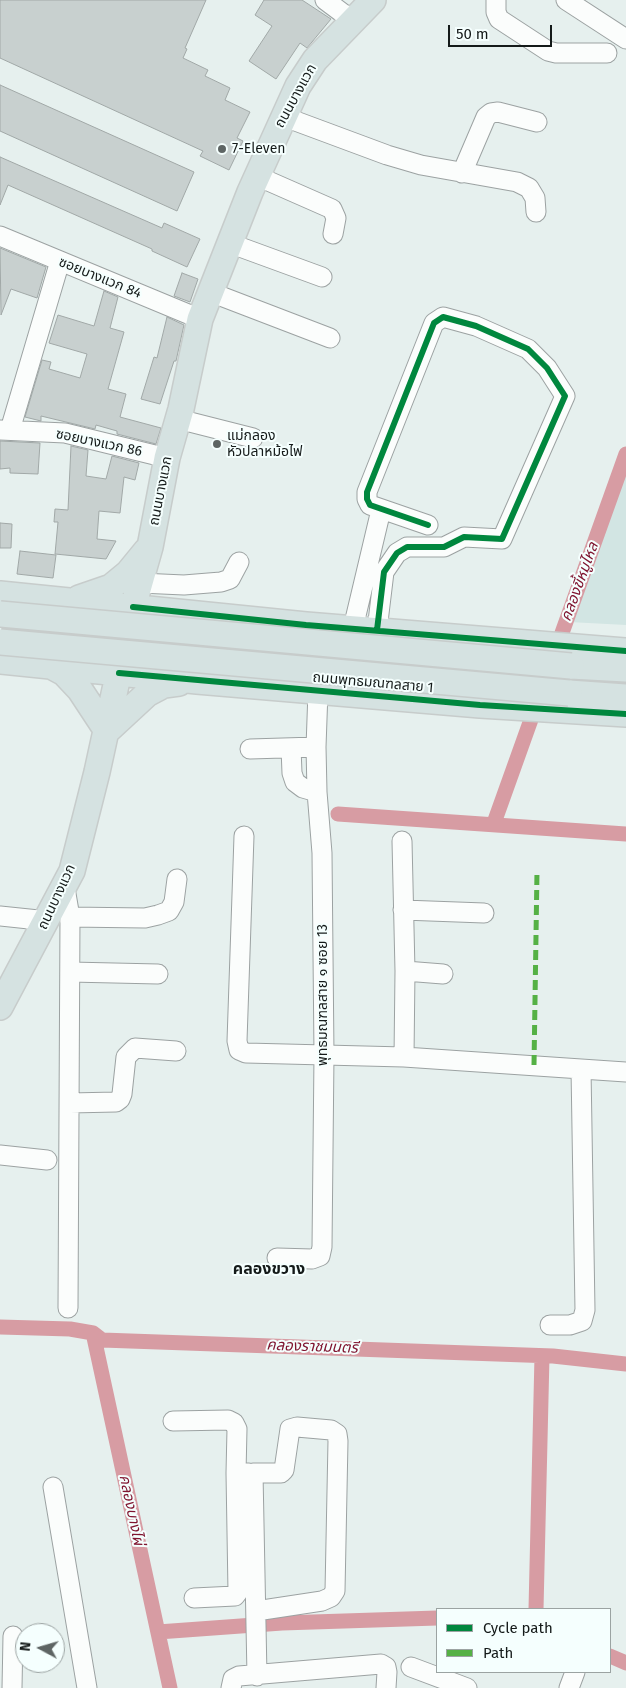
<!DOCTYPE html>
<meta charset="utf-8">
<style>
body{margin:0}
#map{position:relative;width:626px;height:1688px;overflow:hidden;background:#e6f0ee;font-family:"Fira Sans",sans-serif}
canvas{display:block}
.legend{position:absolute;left:436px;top:1608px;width:175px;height:65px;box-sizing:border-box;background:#f5fffe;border:1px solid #9ba3a2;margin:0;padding:6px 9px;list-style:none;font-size:15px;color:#141a19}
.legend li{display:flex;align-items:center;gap:10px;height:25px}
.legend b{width:25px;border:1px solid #9ba3a2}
.north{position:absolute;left:15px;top:1623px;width:50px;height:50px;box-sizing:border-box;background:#f5fffe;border:1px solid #9ba3a2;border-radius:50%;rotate:276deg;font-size:14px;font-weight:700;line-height:20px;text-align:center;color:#141a19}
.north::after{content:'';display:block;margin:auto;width:18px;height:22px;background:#5e6564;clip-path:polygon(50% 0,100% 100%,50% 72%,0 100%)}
.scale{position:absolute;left:448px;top:25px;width:104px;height:22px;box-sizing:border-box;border:2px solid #141a19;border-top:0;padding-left:6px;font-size:15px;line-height:18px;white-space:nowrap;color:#141a19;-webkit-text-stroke:4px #f5fffe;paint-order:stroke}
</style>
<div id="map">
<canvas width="626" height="1688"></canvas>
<ul class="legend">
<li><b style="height:6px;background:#00873e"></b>Cycle path</li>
<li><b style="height:6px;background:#55b145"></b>Path</li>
</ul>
<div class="north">N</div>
<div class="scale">50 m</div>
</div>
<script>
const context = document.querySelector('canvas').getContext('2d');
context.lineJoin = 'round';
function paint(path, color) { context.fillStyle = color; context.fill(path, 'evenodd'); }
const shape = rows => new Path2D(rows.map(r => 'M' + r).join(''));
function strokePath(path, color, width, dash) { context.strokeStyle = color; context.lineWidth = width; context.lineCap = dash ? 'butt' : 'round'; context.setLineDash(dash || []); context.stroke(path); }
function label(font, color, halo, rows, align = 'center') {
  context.font = font + ' "Fira Sans","Noto Sans Thai",sans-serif'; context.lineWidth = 4; context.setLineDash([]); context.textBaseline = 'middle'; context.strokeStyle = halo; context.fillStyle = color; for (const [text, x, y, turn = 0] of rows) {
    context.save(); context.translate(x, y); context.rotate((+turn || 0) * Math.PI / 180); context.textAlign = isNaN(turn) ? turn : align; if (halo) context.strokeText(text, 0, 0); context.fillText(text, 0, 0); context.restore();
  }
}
paint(shape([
 [623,471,626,472,626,625,569,622]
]), '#d2e5e3');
strokePath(shape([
 [338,814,626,834],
 [494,823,626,454],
 [0,1327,70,1329,93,1333,102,1340,553,1356,626,1364],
 [93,1333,170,1688],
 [536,1609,542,1356],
 [158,1632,282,1623,437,1618],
 [610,1656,626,1663]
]), '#d79ca3', 15);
const building = shape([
 [0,0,206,0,185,48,187,49,183,58,208,70,205,76,230,88,225,100,250,112,237,138,243,141,229,170,200,156,203,151,0,58,0,0],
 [264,0,302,0,331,19,307,48,300,43,276,79,249,61,272,26,255,15,264,0],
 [0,85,194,172,177,211,0,131,0,85],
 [0,157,162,228,164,223,200,239,187,267,152,251,152,249,8,185,0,205,0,157],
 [0,248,46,267,37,298,11,289,1,315,0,248],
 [182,273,198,279,190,302,174,296,182,273],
 [104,291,118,297,110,328,124,332,108,389,126,394,120,417,161,428,156,444,117,434,117,431,96,425,95,429,41,416,41,421,25,417,42,360,51,362,49,369,80,378,87,354,49,343,58,315,94,326,104,291],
 [167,317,184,325,176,361,174,361,160,404,141,399,154,357,157,358,167,317],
 [0,441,40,443,38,474,10,473,10,468,0,469,0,441],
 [71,446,88,450,86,476,106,479,112,456,139,463,135,480,124,477,120,513,99,511,97,539,116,541,106,559,55,554,58,522,54,522,55,509,68,510,71,446],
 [0,523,12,524,11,548,0,548,0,523],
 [20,551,56,555,53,578,17,574,20,551]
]);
paint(building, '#c8d0cf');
strokePath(building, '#a1a8a7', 1);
const minor = shape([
 [325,0,353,21],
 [496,0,496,12,499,19,548,51,556,53,607,53],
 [566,0,626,39],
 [282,116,387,155,421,165,517,182,529,188,535,198,536,212],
 [462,173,486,117,491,113,498,112,537,122],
 [257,176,332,209,336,218,333,234],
 [0,236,200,319],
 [229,243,322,277],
 [210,292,330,338],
 [178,419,253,438],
 [0,430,65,433,167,458],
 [10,430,60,261],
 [140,583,184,585,221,582,230,579,239,562],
 [353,628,381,510],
 [377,630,384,572,397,553,407,547,444,547,464,537,502,539,565,396,547,368,528,349,476,326,443,317,434,323,367,492,367,499,370,505,428,525],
 [291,748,292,773,295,782,303,788,317,792],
 [250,749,316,747],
 [244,836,237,1041,239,1050,246,1053,404,1057,626,1072],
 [402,841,405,971,404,1057],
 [65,888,70,917,68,1308],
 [403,910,484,913],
 [0,916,48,921],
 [70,917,145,918,158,915,169,911,174,902,177,879],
 [405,971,443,974],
 [70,972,158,974],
 [70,1103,116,1102,120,1099,122,1094,126,1057,135,1048,176,1051],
 [0,1155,47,1160],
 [277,1258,312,1259,320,1256,322,1247,324,1055,322,853,317,792,316,747,318,691],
 [550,1325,570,1325,582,1321,585,1310,581,1069],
 [173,1421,228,1420,234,1423,237,1429,236,1473,249,1473],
 [53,1487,87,1688],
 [194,1598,235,1596,238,1592,236,1473],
 [256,1611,322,1601,331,1597,335,1591,338,1441,337,1434,331,1430,297,1427,290,1429,284,1470,281,1473,253,1473,257,1676],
 [411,1667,467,1688],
 [12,1688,13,1636],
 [231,1688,233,1679,239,1676,381,1664,386,1667,387,1672,386,1688],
 [569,1688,575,1672]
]);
const major = shape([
 [0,594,306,625,626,651],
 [79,598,111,587,128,573,146,551],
 [0,661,197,681,480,705,626,714],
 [51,666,64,673,80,690,107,731],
 [571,666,626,669],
 [569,693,626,697],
 [107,731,147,694,164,685,179,683],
 [0,1007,72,871,97,772,133,607,150,547,167,458,181,409,200,319,250,192,298,86,315,60,373,0]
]);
strokePath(minor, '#9ca2a2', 21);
strokePath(major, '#c7cccb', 28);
strokePath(minor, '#fbfdfc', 19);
strokePath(major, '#d5e2e1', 25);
const majorBridge = shape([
 [0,614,571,666],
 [0,642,569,693]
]);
strokePath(majorBridge, '#c7cccb', 28, []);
strokePath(majorBridge, '#d5e2e1', 25);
strokePath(shape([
 [534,1065,537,871]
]), '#55b145', 5, [10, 5]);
strokePath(shape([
 [133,607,306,625,626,651],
 [377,630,384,572,397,553,407,547,444,547,464,537,502,539,565,396,547,368,528,349,476,326,443,317,434,323,367,492,367,499,370,505,428,525],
 [119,673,480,705,626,714]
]), '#00873e', 6);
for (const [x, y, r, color] of [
 [222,149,5,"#5e6564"],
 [217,444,5,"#5e6564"]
]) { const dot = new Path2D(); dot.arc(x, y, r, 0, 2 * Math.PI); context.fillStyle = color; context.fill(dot); strokePath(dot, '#f5fffe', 2); }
label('14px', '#141a19', '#f5fffe', [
 ["ถนนบางแวก",296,96,-61],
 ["ซอยบางแวก 84",100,278,22],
 ["ซอยบางแวก 86",99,443,12],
 ["ถนนบางแวก",161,491,-79],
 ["ถนนพุทธมณฑลสาย 1",373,683,5],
 ["ถนนบางแวก",57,897,-65],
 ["พุทธมณฑลสาย ๑ ซอย 13",323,995,-90]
]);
label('14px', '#141a19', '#f5fffe', [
 ["7-Eleven",232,149],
 ["แม่กลอง",227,436],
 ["หัวปลาหม้อไฟ",227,452]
], 'left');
label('italic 15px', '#801530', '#f5fffe', [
 ["คลองขี้หมูไหล",580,582,-70],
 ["คลองราชมนตรี",312,1347,2],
 ["คลองบางไผ่",131,1510,78]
]);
label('bold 16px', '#141a19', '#f5fffe', [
 ["คลองขวาง",269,1270]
]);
</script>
